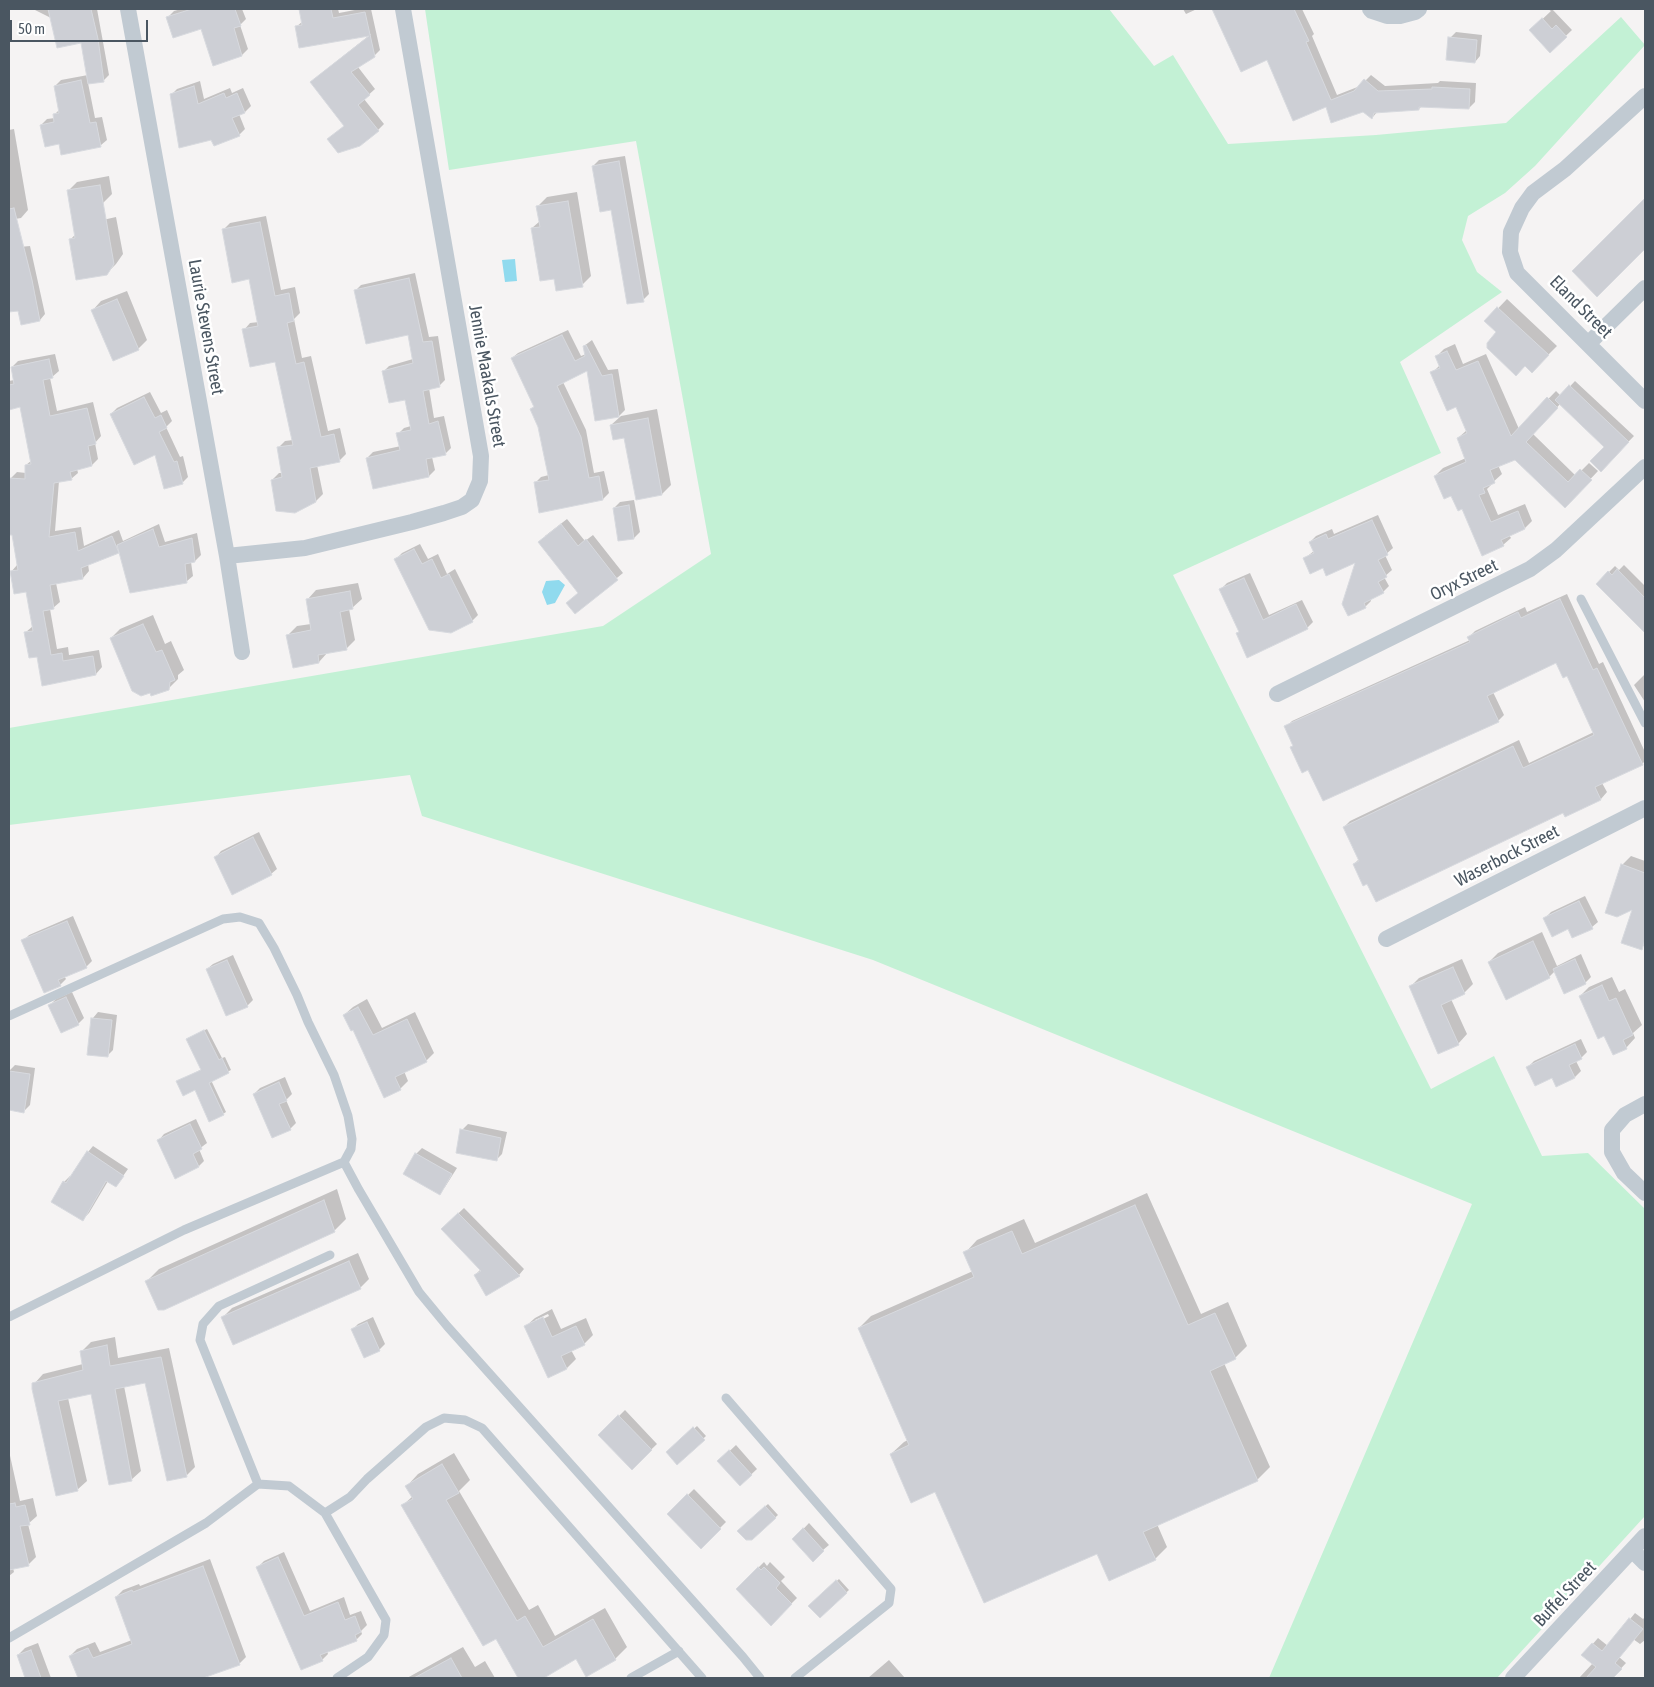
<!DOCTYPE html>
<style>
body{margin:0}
#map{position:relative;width:1654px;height:1687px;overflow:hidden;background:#f5f3f3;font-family:"Asap Condensed",sans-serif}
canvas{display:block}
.frame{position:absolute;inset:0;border:10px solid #4a5661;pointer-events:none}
.scale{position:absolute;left:10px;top:20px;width:138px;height:22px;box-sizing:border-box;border:2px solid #4a5661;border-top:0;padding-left:6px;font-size:15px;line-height:18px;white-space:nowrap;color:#4a5661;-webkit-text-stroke:4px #fff;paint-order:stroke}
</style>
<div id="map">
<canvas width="1654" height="1687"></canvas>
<div class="frame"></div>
<div class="scale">50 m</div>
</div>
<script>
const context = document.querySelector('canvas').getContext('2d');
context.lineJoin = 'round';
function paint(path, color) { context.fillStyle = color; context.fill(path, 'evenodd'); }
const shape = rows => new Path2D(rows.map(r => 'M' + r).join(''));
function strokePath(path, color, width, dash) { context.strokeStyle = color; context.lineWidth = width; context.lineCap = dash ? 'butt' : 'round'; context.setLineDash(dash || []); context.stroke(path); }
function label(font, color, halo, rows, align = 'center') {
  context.font = font + ' "Asap Condensed",sans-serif'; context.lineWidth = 5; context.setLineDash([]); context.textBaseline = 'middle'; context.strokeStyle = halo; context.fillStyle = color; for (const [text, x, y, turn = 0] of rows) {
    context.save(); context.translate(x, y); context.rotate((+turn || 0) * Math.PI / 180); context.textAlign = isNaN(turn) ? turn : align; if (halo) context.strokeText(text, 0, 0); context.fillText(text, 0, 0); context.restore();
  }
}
paint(shape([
 [425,9,1109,9,1154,66,1173,55,1228,144,1376,135,1506,123,1621,17,1645,45,1535,166,1505,193,1468,216,1462,240,1477,272,1502,292,1400,362,1441,453,1173,575,1431,1089,1494,1056,1542,1156,1588,1153,1645,1209,1645,1516,1497,1678,1269,1678,1472,1204,873,960,422,816,410,775,9,825,9,728,603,626,711,554,636,141,449,170]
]), '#c3f1d5');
paint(shape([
 [515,259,517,281,505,282,502,260],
 [559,580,565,585,555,603,547,605,542,592,546,581]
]), '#90daee');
paint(shape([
 [33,9,97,9,109,75,104,80,88,83,95,118,102,117,107,140,101,145,41,125,47,119,55,118,54,115,60,109,55,86,61,80,88,75,82,42,51,18],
 [181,9,242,9,246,19,240,25,248,49,242,55,202,28,168,17,174,11],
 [300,9,338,9,339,13,360,9,371,9,380,50,374,56,358,67,375,89,364,99,384,124,378,130,346,125,318,76,371,34,300,47,296,27,303,21],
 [1183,9,1197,9,1186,14],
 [1213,9,1302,9,1314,34,1312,36,1337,95,1360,86,1371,75,1385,86,1438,83,1440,81,1476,83,1475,102,1469,108,1423,105,1419,109,1378,111,1372,118,1363,111,1326,106,1268,58,1241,70],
 [1548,9,1552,9,1572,30,1550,51,1531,30,1551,11],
 [1456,32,1482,35,1480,56,1475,62,1450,38],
 [200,81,204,99,230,88,232,93,243,88,251,106,245,112,239,114,245,129,239,135,212,138,171,95,177,89],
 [14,129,28,210,21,218,9,220,9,130],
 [625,156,649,294,643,300,612,208,593,166,599,160],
 [109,176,112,194,103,203,68,191,77,182],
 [577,192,591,276,582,285,555,277,532,228,540,221,538,206,547,197],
 [266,216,281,290,295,287,300,313,294,319,302,358,311,356,328,431,340,428,346,454,339,461,317,465,323,494,316,501,272,480,279,473,283,473,278,448,285,441,293,440,276,360,244,330,250,323,259,322,250,278,223,230,230,223],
 [116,217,123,254,116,264,107,273,71,239,85,224],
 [30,246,45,314,40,320,19,310,9,311,9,248],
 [415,273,429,337,438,336,445,380,439,386,429,388,434,418,444,416,451,448,445,454,432,457,435,470,429,476,374,488,367,458,373,452,401,446,398,434,404,428,411,426,406,399,383,372,389,366,413,359,409,334,355,291,361,285],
 [127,291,147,340,138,349,92,311,101,301],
 [1507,299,1557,346,1532,371,1498,332,1486,321],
 [568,330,581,356,586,354,584,346,592,340,608,370,618,369,625,410,619,416,588,370,563,382,586,430,594,473,604,471,609,493,603,499,535,483,541,477,549,475,540,427,531,409,535,406,512,358,518,353],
 [1455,344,1463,364,1486,354,1519,429,1556,391,1561,396,1575,381,1634,436,1601,470,1605,447,1560,404,1533,434,1576,476,1589,463,1598,471,1565,506,1515,459,1498,465,1502,474,1492,483,1492,484,1487,489,1498,515,1525,504,1532,521,1525,528,1509,535,1511,538,1503,545,1462,507,1435,476,1443,468,1466,458,1458,438,1467,430,1456,405,1432,373,1440,365,1436,357,1444,349],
 [55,354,59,371,52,377,50,378,57,411,93,402,101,436,95,443,98,459,92,465,77,469,78,473,71,479,59,481,55,531,81,527,84,546,119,530,123,541,159,524,165,542,197,533,201,555,195,561,191,562,193,576,187,581,120,551,88,564,89,571,83,578,56,583,60,602,53,608,50,609,57,649,68,647,69,655,99,650,102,667,96,674,38,655,26,632,33,626,27,590,11,572,17,565,13,534,9,533,10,479,17,472,26,473,26,465,32,460,21,406,9,408,9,381,14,380,12,367,18,361],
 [150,392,161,413,167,410,172,421,166,427,180,457,183,456,188,477,182,483,156,453,111,414,117,408],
 [657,409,671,485,662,494,625,437,611,425,621,416],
 [634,500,640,532,634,538,614,508,620,502],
 [1378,515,1393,548,1385,555,1392,570,1384,577,1389,586,1383,592,1370,598,1371,601,1365,607,1349,614,1357,561,1323,566,1305,558,1314,551,1310,542,1316,536,1332,529,1334,534],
 [567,519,585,541,593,535,623,573,575,612,579,592,545,536],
 [420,544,428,559,438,554,447,574,455,569,478,615,472,621,396,559,402,553],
 [1624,565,1645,586,1645,627,1643,629,1597,584,1615,566,1619,570],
 [1250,573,1269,615,1302,600,1313,622,1307,628,1237,633,1240,631,1221,589,1227,583],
 [358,583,362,599,352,608,349,609,355,640,346,649,328,652,319,662,294,666,288,635,297,626,311,624,307,600,316,590],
 [1567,594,1599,664,1603,662,1645,752,1645,761,1642,764,1602,783,1607,792,1601,799,1566,815,1564,811,1354,864,1359,859,1344,827,1350,821,1519,740,1529,763,1594,732,1567,675,1557,661,1493,692,1504,715,1498,721,1309,768,1291,747,1294,745,1286,727,1292,721,1470,640,1469,637,1475,631,1525,607,1527,612],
 [153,615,165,644,171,641,184,670,178,675,178,679,168,689,111,638,120,629],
 [1645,674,1645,702,1634,685],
 [259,832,277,869,271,874,216,857,221,851],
 [1631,856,1645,861,1645,944,1641,948,1634,908,1622,865],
 [1585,896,1598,922,1592,927,1568,927,1545,918,1551,912],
 [73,916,92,961,86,967,64,976,66,979,60,985,23,941,29,935],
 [1542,932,1557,966,1581,954,1591,977,1585,983,1555,971,1549,977,1489,962,1498,953],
 [233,955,253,1000,247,1006,207,969,213,964],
 [1462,959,1473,984,1464,993,1451,999,1467,1034,1458,1044,1410,987,1419,978],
 [1612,977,1619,992,1625,989,1642,1025,1633,1033,1635,1038,1626,1048,1605,1034,1580,996,1589,987],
 [72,992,84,1018,78,1024,50,1005,56,999],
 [367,999,382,1028,415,1012,434,1053,426,1061,404,1071,408,1081,400,1089,344,1015,353,1007],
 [98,1012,117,1015,113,1050,107,1056,89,1053,93,1018],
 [207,1029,222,1058,225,1057,231,1070,211,1080,226,1112,223,1114,196,1089,178,1081,202,1069,187,1039],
 [1581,1039,1587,1052,1581,1058,1576,1061,1581,1071,1575,1077,1557,1086,1553,1076,1528,1067,1534,1061],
 [15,1065,35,1068,30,1105,24,1111,9,1109,9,1071],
 [285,1077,292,1094,286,1100,296,1123,290,1129,254,1094,260,1088],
 [196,1119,207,1143,199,1149,204,1161,199,1166,159,1140,164,1134],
 [468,1124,507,1132,502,1154,496,1160,462,1130],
 [93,1146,128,1169,116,1186,108,1181,89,1213,83,1219,64,1182,70,1176,71,1177,88,1152],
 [422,1148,457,1168,445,1187,440,1193,405,1173,416,1154],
 [337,1189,346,1219,334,1231,147,1281,159,1269],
 [1147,1193,1201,1314,1228,1302,1247,1346,1235,1358,1224,1363,1270,1467,1257,1480,1157,1524,1167,1547,1155,1559,1097,1552,936,1491,891,1454,904,1442,908,1440,859,1328,871,1316,973,1271,965,1253,977,1240,1024,1219,1035,1243],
 [464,1208,524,1269,519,1275,475,1275,481,1269,442,1229],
 [358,1253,369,1279,360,1288,223,1317,232,1308],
 [552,1309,561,1329,586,1318,593,1335,584,1344,571,1350,576,1359,567,1368,525,1327,535,1318],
 [548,1314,549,1316,535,1323,535,1320],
 [373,1317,385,1344,379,1350,365,1357,352,1330,358,1324],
 [115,1337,118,1358,169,1348,195,1467,186,1476,146,1381,124,1386,141,1471,131,1480,92,1393,68,1398,87,1481,77,1490,34,1384,43,1374,83,1364,82,1351,91,1342],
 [625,1410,657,1444,632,1468,600,1435],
 [697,1426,706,1436,677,1463,667,1453],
 [736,1445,757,1469,741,1484,719,1461],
 [9,1451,20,1501,33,1498,37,1516,28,1524,36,1557,28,1565,13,1568,14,1572,9,1576],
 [454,1453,470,1480,459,1491,529,1610,538,1605,555,1636,605,1608,627,1647,615,1659,577,1657,541,1678,520,1678,496,1637,403,1505,413,1496,407,1486,418,1474],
 [694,1489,726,1522,701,1547,669,1514],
 [768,1504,778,1515,751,1539,739,1531],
 [809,1523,829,1545,823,1550,794,1539],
 [284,1552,310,1611,344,1597,350,1615,361,1611,367,1625,361,1631,362,1634,356,1640,327,1651,328,1654,322,1660,258,1567,264,1561],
 [210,1559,246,1657,239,1664,199,1678,79,1678,70,1656,77,1649,95,1642,100,1652,132,1640,116,1597,123,1590,139,1584,140,1586],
 [764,1562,767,1566,770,1562,785,1577,781,1581,797,1598,771,1624,737,1589],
 [839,1579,849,1590,820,1616,810,1606],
 [1635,1613,1643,1619,1645,1617,1645,1640,1640,1644,1633,1639,1619,1657,1626,1663,1612,1678,1579,1678,1593,1663,1583,1655,1598,1638,1608,1646],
 [38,1643,51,1678,26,1678,18,1655,25,1648],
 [463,1647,475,1667,485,1661,495,1678,407,1678],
 [889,1660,905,1678,868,1678]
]), '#0003');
const building = shape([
 [48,9,91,9,98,39,104,82,88,84,81,43,57,48,48,9],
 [192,9,235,9,241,26,234,28,242,56,213,66,201,29,173,38,166,17,192,9],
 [299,9,331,9,333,18,365,12,375,57,351,72,370,95,358,105,379,131,360,146,338,153,327,139,344,126,310,82,369,36,299,48,295,26,302,25,299,9],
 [1212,9,1294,9,1309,41,1306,42,1331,100,1354,91,1364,79,1378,91,1432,89,1432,87,1470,89,1469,109,1419,107,1419,110,1374,113,1372,119,1363,112,1331,123,1326,107,1293,121,1267,60,1241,72,1212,9],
 [1542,18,1552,29,1556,25,1567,37,1550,53,1529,30,1542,18],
 [1448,37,1477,40,1475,63,1446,60,1448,37],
 [81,80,90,123,96,122,101,147,61,155,59,144,45,147,40,125,54,122,53,114,59,113,54,86,81,80],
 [194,86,198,104,224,93,226,98,237,93,245,113,232,118,240,136,214,146,211,140,179,148,170,94,194,86],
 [619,161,644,302,627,304,611,210,600,212,592,166,619,161],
 [100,185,114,264,107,275,76,280,69,239,75,238,67,190,100,185],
 [1645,198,1645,249,1597,297,1572,271,1645,198],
 [568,201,583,287,556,291,554,279,540,281,531,228,540,227,536,206,568,201],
 [14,208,32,280,40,321,21,325,18,311,9,312,9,209,14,208],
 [260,222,275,296,289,293,294,321,287,323,296,364,304,362,321,437,334,434,340,462,310,468,316,502,295,513,276,511,271,480,282,477,277,447,293,445,275,362,250,367,242,329,258,326,249,279,232,283,222,229,260,222],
 [409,278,423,342,432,341,440,387,423,391,429,424,438,421,446,455,426,459,429,477,373,489,366,458,400,450,396,433,411,430,405,400,389,403,382,371,413,363,408,335,366,344,354,290,409,278],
 [117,299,139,350,113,361,91,310,117,299],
 [1497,307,1549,355,1532,373,1525,366,1516,376,1487,348,1487,343,1496,332,1484,321,1497,307],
 [562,335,575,361,585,356,583,346,586,345,602,376,612,374,619,417,595,421,587,371,557,386,581,437,589,478,599,476,603,500,539,513,534,482,549,480,538,427,530,409,534,407,511,358,562,335],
 [1447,351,1456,370,1478,361,1511,436,1547,397,1558,408,1526,442,1568,482,1580,469,1592,480,1565,508,1515,460,1490,470,1495,483,1483,488,1485,493,1479,495,1491,522,1518,511,1525,529,1501,540,1504,546,1482,556,1462,509,1458,511,1451,496,1444,499,1434,476,1466,462,1457,438,1467,433,1456,407,1447,411,1430,372,1440,368,1435,356,1447,351],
 [49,359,53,378,43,380,50,416,87,408,96,444,88,446,92,466,70,472,72,480,54,483,49,537,75,532,78,551,112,536,119,553,81,568,83,579,50,585,54,609,43,611,51,655,62,653,63,661,93,656,96,675,42,686,37,657,29,658,24,632,33,631,26,592,14,594,10,571,18,570,12,535,9,535,9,478,25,479,25,465,31,464,20,407,9,410,9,385,14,384,11,367,49,359],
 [1569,385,1629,442,1601,472,1590,461,1604,447,1555,400,1569,385],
 [144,397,155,418,161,415,167,428,159,432,174,462,177,461,183,484,164,489,155,455,134,465,110,414,144,397],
 [648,418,662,495,636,500,624,438,613,440,610,425,648,418],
 [629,505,634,539,618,541,613,508,629,505],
 [1372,520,1388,555,1378,560,1387,577,1378,582,1384,593,1364,603,1366,608,1348,616,1342,604,1355,563,1326,576,1323,568,1310,574,1303,558,1314,553,1309,542,1326,534,1328,539,1372,520],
 [561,524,578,546,586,539,618,580,575,614,566,603,578,593,538,542,561,524],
 [153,529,159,547,192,538,195,562,185,564,187,583,130,593,117,545,153,529],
 [414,549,422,564,432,559,441,578,449,574,473,622,451,633,429,630,394,559,414,549],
 [1617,569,1645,598,1645,633,1596,584,1608,571,1612,575,1617,569],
 [1244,578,1263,620,1296,604,1308,629,1247,658,1236,633,1239,632,1219,589,1244,578],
 [350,591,353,609,340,612,347,650,318,655,319,663,293,668,286,635,311,630,306,599,350,591],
 [1560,599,1593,670,1597,668,1643,765,1595,787,1601,800,1565,817,1563,813,1376,902,1367,884,1363,886,1353,864,1359,861,1343,827,1513,746,1523,768,1594,735,1567,676,1563,678,1556,663,1487,696,1499,722,1323,801,1308,770,1302,773,1290,747,1293,746,1284,726,1470,642,1467,637,1518,612,1521,618,1560,599],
 [143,624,156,652,162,650,175,680,170,682,169,690,151,696,150,693,141,696,132,691,110,638,143,624],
 [253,837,272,875,232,895,214,857,253,837],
 [1621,864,1645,873,1645,939,1642,950,1621,943,1632,910,1617,917,1605,913,1621,864],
 [1579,901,1593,929,1572,938,1568,929,1552,937,1543,918,1579,901],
 [67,921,87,968,58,980,61,986,44,993,21,940,67,921],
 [1533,941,1550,978,1506,1000,1488,962,1533,941],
 [1575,959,1586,984,1564,994,1553,969,1575,959],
 [227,960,248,1007,226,1016,206,969,227,960],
 [1453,967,1465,994,1441,1005,1459,1045,1438,1054,1409,986,1453,967],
 [1602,985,1609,1001,1616,998,1633,1035,1623,1040,1627,1049,1613,1055,1604,1036,1598,1039,1579,996,1602,985],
 [66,997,79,1025,61,1033,48,1005,66,997],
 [358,1007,373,1035,407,1019,427,1062,395,1077,401,1090,384,1098,353,1030,351,1031,343,1015,358,1007],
 [91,1018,112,1020,108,1057,87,1055,91,1018],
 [204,1030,219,1060,222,1058,229,1073,209,1083,224,1115,209,1122,195,1090,183,1096,176,1081,201,1070,186,1039,204,1030],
 [1575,1044,1582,1059,1569,1065,1575,1078,1556,1087,1552,1078,1535,1086,1526,1067,1575,1044],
 [9,1071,30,1074,24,1113,9,1110,9,1071],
 [279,1082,287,1101,279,1104,291,1130,272,1138,253,1094,279,1082],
 [190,1124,202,1149,193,1154,199,1167,175,1179,157,1140,190,1124],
 [460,1129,501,1138,497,1161,456,1153,460,1129],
 [87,1151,124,1176,116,1187,106,1181,83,1221,51,1202,63,1181,66,1183,87,1151],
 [415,1153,452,1174,440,1195,403,1174,415,1153],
 [324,1200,335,1232,164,1310,158,1310,145,1281,324,1200],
 [1135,1205,1188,1325,1215,1313,1236,1359,1210,1371,1258,1481,1143,1532,1156,1560,1109,1581,1097,1554,984,1603,935,1492,911,1503,890,1454,909,1445,858,1328,974,1277,963,1252,1012,1231,1022,1254,1135,1205],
 [458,1213,520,1276,486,1296,474,1275,481,1271,441,1229,458,1213],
 [349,1261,361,1289,233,1345,221,1317,349,1261],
 [543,1317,552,1337,576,1326,585,1345,561,1356,567,1369,548,1378,524,1326,543,1317],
 [367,1322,380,1351,364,1358,351,1329,367,1322],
 [107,1345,110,1366,161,1357,187,1477,167,1481,145,1383,115,1389,132,1481,109,1485,91,1394,58,1401,78,1491,56,1496,32,1389,32,1383,83,1370,80,1351,107,1345],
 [618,1415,652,1450,632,1470,598,1435,618,1415],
 [693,1427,705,1440,677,1465,666,1452,693,1427],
 [729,1450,752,1475,740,1486,717,1461,729,1450],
 [442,1464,459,1493,446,1500,517,1621,525,1616,543,1647,593,1619,616,1660,586,1677,576,1659,544,1678,518,1678,496,1639,483,1646,401,1505,413,1499,405,1486,442,1464],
 [687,1494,721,1529,701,1549,667,1514,687,1494],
 [15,1503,16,1507,25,1505,30,1525,20,1526,29,1566,9,1570,9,1504,15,1503],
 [765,1506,776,1518,752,1540,746,1540,737,1531,765,1506],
 [803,1528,824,1551,813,1562,792,1539,803,1528],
 [278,1557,304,1616,338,1602,345,1620,355,1616,361,1632,355,1635,357,1641,320,1655,323,1661,301,1670,256,1567,278,1557],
 [203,1566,240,1665,203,1678,78,1678,69,1656,88,1648,93,1658,132,1644,115,1597,132,1590,133,1592,203,1566],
 [758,1567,761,1570,764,1567,780,1583,776,1588,792,1604,771,1626,736,1589,758,1567],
 [836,1580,847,1593,820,1618,808,1606,836,1580],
 [1629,1618,1643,1629,1615,1663,1622,1669,1613,1678,1586,1678,1596,1667,1581,1655,1592,1643,1602,1651,1629,1618],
 [31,1650,41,1678,25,1678,17,1655,31,1650],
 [451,1658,462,1678,414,1678,451,1658]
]);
paint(building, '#cdcfd5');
strokePath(building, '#d7d9de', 1);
strokePath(shape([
 [1581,599,1645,723],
 [9,1016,223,919,240,917,259,923,274,948,297,995,308,1022,334,1075,348,1116,352,1139,351,1149,344,1162,184,1230,9,1317],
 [344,1162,359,1190,419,1292,447,1326,743,1657,760,1678],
 [726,1398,891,1589,889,1603,795,1678],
 [258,1484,200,1340,203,1324,219,1306,330,1255],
 [325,1513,386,1620,384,1635,368,1657,337,1678],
 [9,1638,206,1523,258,1484,289,1486,325,1513,350,1497,367,1479,426,1427,444,1418,465,1420,482,1428,702,1678],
 [631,1678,679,1651]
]), '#c1cad2', 9);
strokePath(shape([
 [128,9,227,556,242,652],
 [1370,9,1372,11,1387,16,1400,16,1415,12,1419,9],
 [1645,96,1565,169,1533,193,1522,208,1511,232,1510,252,1517,273,1645,401],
 [1589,343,1645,288],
 [227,556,305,548,412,522,444,513,462,507,472,500,480,481,481,456,403,9],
 [1277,694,1530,569,1556,550,1645,467],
 [1386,939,1645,808],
 [1645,1104,1625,1115,1612,1130,1612,1152,1624,1173,1645,1193],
 [1632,1550,1645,1563],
 [1513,1678,1645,1536]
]), '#c1cad2', 16);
label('18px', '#4a5661', '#fff', [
 ["Eland Street",1581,307,45],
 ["Laurie Stevens Street",206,327,80],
 ["Jennie Maakals Street",487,376,80],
 ["Oryx Street",1464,580,-26],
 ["Waserbock Street",1507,856,-27],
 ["Buffel Street",1565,1594,-47]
]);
</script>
